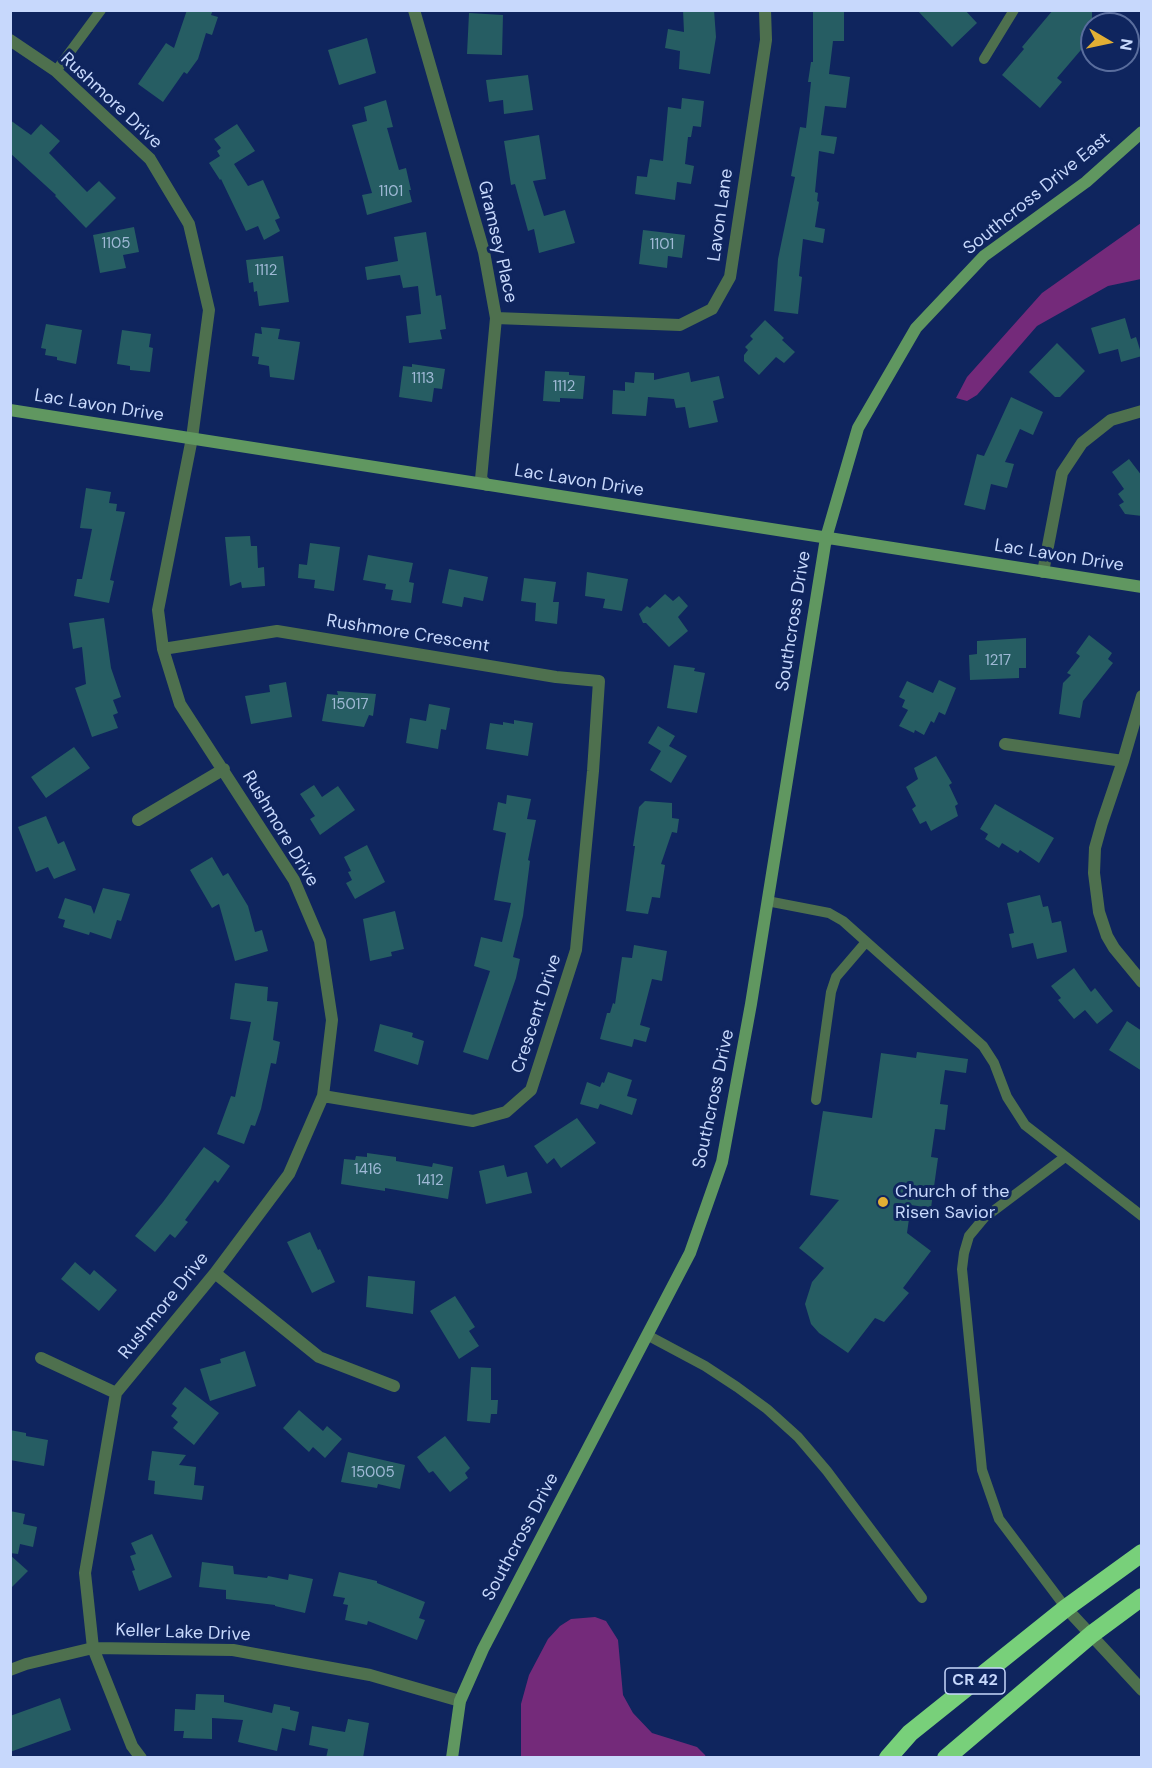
<!DOCTYPE html>
<style>
body{margin:0}
#map{position:relative;width:1152px;height:1768px;overflow:hidden;background:#0f255e;font-family:"DM Sans",sans-serif}
canvas{display:block}
.frame{position:absolute;inset:0;border:12px solid #c7d8fc;pointer-events:none}
.north{position:absolute;left:1080px;top:12px;width:60px;height:60px;box-sizing:border-box;background:#0f255e;border:2px solid #596d9d;border-radius:50%;rotate:99deg;font-size:16px;font-weight:700;line-height:24px;text-align:center;color:#c7d8fc}
.north::after{content:'';display:block;margin:auto;width:21px;height:27px;background:#e2af34;clip-path:polygon(50% 0,100% 100%,50% 72%,0 100%)}
</style>
<div id="map">
<canvas width="1152" height="1768"></canvas>
<div class="frame"></div>
<div class="north">N</div>
</div>
<script>
const context = document.querySelector('canvas').getContext('2d');
context.lineJoin = 'round';
function paint(path, color) { context.fillStyle = color; context.fill(path, 'evenodd'); }
const shape = rows => new Path2D(rows.map(r => 'M' + r).join(''));
function strokePath(path, color, width, dash) { context.strokeStyle = color; context.lineWidth = width; context.lineCap = dash ? 'butt' : 'round'; context.setLineDash(dash || []); context.stroke(path); }
function label(font, color, halo, rows, align = 'center') {
  context.font = font + ' "DM Sans",sans-serif'; context.lineWidth = 6; context.setLineDash([]); context.textBaseline = 'middle'; context.strokeStyle = halo; context.fillStyle = color; for (const [text, x, y, turn = 0] of rows) {
    context.save(); context.translate(x, y); context.rotate((+turn || 0) * Math.PI / 180); context.textAlign = isNaN(turn) ? turn : align; if (halo) context.strokeText(text, 0, 0); context.fillText(text, 0, 0); context.restore();
  }
}
paint(shape([
 [1141,223,1141,279,1108,286,1037,326,977,395,967,401,956,398,967,377,1042,293],
 [595,1617,606,1621,618,1640,623,1695,633,1713,652,1733,697,1747,705,1755,706,1757,521,1757,521,1704,529,1675,548,1639,560,1626,571,1619]
]), '#742a7a');
paint(shape([
 [187,10,213,10,211,15,218,17,212,35,206,33,198,59,187,74,184,72,163,102,138,84,166,43,174,48],
 [683,10,714,10,716,37,710,74,679,69,680,51,665,48,668,29,684,32],
 [813,10,844,10,844,41,833,41,829,74,850,77,846,108,825,106,821,135,837,137,834,154,819,151,815,192,818,193,817,201,819,202,815,227,825,229,823,243,803,239,799,276,802,277,798,314,774,311,778,259,795,177,791,176,800,127,806,128,811,82,808,82,811,62,813,62],
 [917,10,965,10,977,23,952,47],
 [1053,10,1092,10,1092,37,1057,78,1062,82,1040,108,1002,75,1024,49,1022,47],
 [469,13,503,15,502,55,467,54],
 [367,38,376,73,339,85,328,50],
 [528,75,533,110,504,114,503,100,489,102,486,80],
 [682,98,704,101,701,127,693,126,691,137,688,137,685,164,694,166,691,184,677,182,675,200,635,194,637,176,647,177,650,159,663,161,668,107,681,109],
 [386,100,393,127,387,128,399,170,406,168,411,190,409,190,412,202,367,215,362,195,372,193,352,125,367,121,364,107],
 [10,120,31,135,41,124,60,141,49,153,87,192,99,181,116,198,86,228,55,196,56,195,10,153],
 [237,124,255,151,234,164,248,186,263,180,280,218,275,220,280,231,264,240,258,226,246,231,221,179,220,180,209,163,220,156,217,151,221,148,214,139],
 [539,135,546,179,533,181,544,216,565,210,575,243,539,253,534,229,528,231,515,184,511,185,504,141],
 [134,227,139,252,123,255,126,268,100,273,93,235],
 [643,230,685,235,682,258,668,256,667,268,639,264],
 [426,232,436,296,441,295,446,329,440,330,442,339,409,343,406,316,421,314,418,286,403,288,400,275,367,280,365,267,398,261,394,237],
 [283,256,289,302,259,306,257,291,254,292,253,282,249,283,246,260],
 [1125,318,1131,339,1136,337,1142,356,1121,362,1118,349,1099,354,1091,328],
 [765,320,784,338,782,340,795,352,784,363,776,357,759,375,744,361,744,355,748,350,745,347,753,339,750,336],
 [46,324,82,330,76,364,57,360,57,357,45,355,46,349,41,348],
 [261,327,280,329,278,339,300,342,294,380,270,377,269,366,258,364,259,357,252,356,255,333,262,334],
 [122,330,151,334,149,347,153,348,150,372,130,370,130,366,117,364],
 [1057,343,1085,371,1060,397,1055,397,1029,372],
 [412,364,445,369,442,389,434,388,432,402,399,397,403,366,412,367],
 [545,371,569,372,569,375,585,376,583,399,560,398,560,402,543,401],
 [635,372,654,373,654,380,689,372,691,382,719,376,724,398,713,401,718,422,689,428,685,407,676,408,674,399,648,397,646,416,612,414,613,390,625,391,625,382,634,383],
 [1011,397,1043,412,1033,435,1020,429,1005,462,1014,464,1007,488,991,484,985,510,964,505,977,454,984,456],
 [1129,459,1142,476,1142,516,1125,514,1119,505,1124,502,1118,494,1124,489,1112,472],
 [86,488,111,492,109,503,117,504,116,511,125,512,110,580,114,581,109,603,74,596,77,579,82,579,92,529,80,528],
 [250,536,251,546,257,546,258,568,264,567,265,586,242,588,241,582,230,586,225,537],
 [310,543,340,547,334,591,314,588,315,580,298,578,299,564,307,565],
 [368,555,413,563,409,582,414,583,411,603,391,600,393,590,385,589,386,584,363,580],
 [449,569,488,577,483,601,464,597,462,607,442,603],
 [587,572,628,579,622,611,603,608,605,599,585,596],
 [524,578,556,582,553,602,559,602,557,624,535,621,536,603,521,601],
 [665,594,673,601,679,596,688,606,678,617,688,631,669,647,646,623,643,623,639,614,647,606,650,608],
 [104,618,111,668,121,697,113,700,118,713,113,715,118,728,92,737,75,688,86,684,82,647,73,649,69,623],
 [1089,635,1112,653,1108,659,1113,663,1083,701,1080,718,1059,714,1063,683,1071,675,1067,673,1080,656,1076,653],
 [1026,638,1026,668,1019,668,1019,678,970,680,969,655,977,654,977,641],
 [674,665,695,668,694,671,705,673,697,713,667,708],
 [939,680,956,688,945,715,939,712,934,723,931,721,924,735,915,730,914,733,899,726,908,710,902,707,905,700,899,697,907,681,933,693],
 [286,682,292,717,251,724,245,696,270,692,269,685],
 [337,691,376,694,373,716,369,715,364,727,322,721,327,694,338,695],
 [429,704,450,708,446,730,441,729,438,749,406,743,410,718,426,721],
 [514,720,533,723,528,756,486,749,490,723,503,725,503,722,514,724],
 [658,726,675,736,669,746,687,756,671,783,650,770,661,751,648,743],
 [74,747,90,768,46,798,31,777],
 [936,756,952,783,949,785,958,804,955,806,958,816,931,831,926,821,920,824,912,809,916,806,906,787,918,779,914,768],
 [314,785,322,797,338,786,355,810,320,835,310,819,315,816,300,794],
 [507,795,531,799,527,819,536,820,528,860,530,861,523,916,513,957,520,959,516,978,488,1060,463,1052,490,971,474,966,481,937,502,942,511,903,494,900,506,833,493,830,498,802,506,804],
 [645,801,672,803,672,818,679,819,677,833,672,832,661,864,665,865,660,898,652,897,648,914,626,911,635,846,633,846,639,807],
 [995,804,1054,838,1039,863,1020,850,1018,853,1002,843,999,848,985,839,988,834,980,829],
 [46,816,58,844,64,841,76,870,54,879,48,867,36,872,18,827],
 [367,845,385,882,355,899,346,883,352,880,348,872,351,871,344,857],
 [212,857,223,876,228,873,248,906,255,932,262,930,268,951,235,961,219,904,212,908,190,870],
 [103,888,130,894,121,921,117,920,111,939,90,932,89,935,63,927,65,920,58,918,65,898,91,906,94,914],
 [1040,895,1043,907,1048,906,1052,923,1061,921,1067,952,1037,959,1033,943,1012,948,1009,934,1014,933,1007,903],
 [395,911,404,949,391,952,392,956,370,961,363,919],
 [634,945,667,951,662,981,652,979,640,1025,650,1028,646,1042,634,1039,632,1047,600,1039,607,1013,610,1013,613,1003,615,1004,622,957,632,958],
 [1074,968,1091,992,1095,988,1113,1011,1097,1024,1085,1010,1074,1019,1058,1000,1061,998,1051,986],
 [235,983,268,987,267,1001,278,1002,273,1040,280,1042,276,1064,271,1063,261,1109,255,1126,251,1125,244,1144,217,1134,231,1096,235,1097,251,1022,230,1019],
 [1127,1021,1142,1031,1142,1071,1109,1050],
 [380,1024,413,1033,412,1037,424,1041,418,1065,374,1051],
 [917,1052,968,1059,966,1073,945,1070,940,1104,948,1105,945,1130,935,1129,931,1157,938,1158,931,1208,911,1205,907,1233,931,1251,903,1288,909,1293,884,1322,875,1318,848,1353,819,1333,811,1324,805,1304,812,1282,824,1268,799,1248,839,1200,810,1195,823,1111,872,1118,881,1053,916,1058],
 [608,1072,632,1080,627,1096,637,1099,632,1115,600,1104,598,1109,580,1104,587,1082,600,1087,602,1082,604,1083],
 [577,1118,596,1143,561,1168,554,1158,547,1164,534,1146],
 [204,1147,230,1166,218,1183,215,1180,185,1220,188,1222,175,1238,170,1234,155,1252,135,1236,163,1202],
 [367,1153,396,1157,396,1161,432,1167,433,1163,453,1167,448,1199,385,1188,385,1191,341,1184,344,1159,355,1160,356,1156,367,1157],
 [504,1165,507,1177,527,1172,532,1193,486,1204,479,1171],
 [310,1232,318,1250,320,1249,335,1282,312,1293,287,1242],
 [75,1262,90,1275,94,1270,117,1290,99,1311,61,1279],
 [368,1276,415,1281,413,1314,366,1307],
 [455,1296,475,1327,469,1331,479,1346,459,1359,430,1311],
 [245,1351,256,1386,210,1401,200,1369,221,1363,220,1359],
 [471,1367,491,1368,491,1400,498,1400,497,1414,491,1414,490,1423,467,1421],
 [185,1387,219,1413,194,1445,173,1428,178,1422,171,1416,177,1408,172,1404],
 [299,1410,323,1431,327,1426,342,1439,325,1458,313,1447,309,1452,283,1428],
 [10,1430,26,1433,26,1436,48,1440,44,1466,10,1460],
 [445,1436,470,1468,465,1473,468,1478,450,1492,433,1471,429,1473,417,1457],
 [152,1451,186,1455,179,1465,196,1467,194,1485,204,1486,202,1500,154,1494,155,1481,148,1480],
 [348,1452,405,1465,400,1489,378,1484,377,1488,341,1482],
 [10,1511,25,1514,23,1524,37,1527,33,1547,20,1544,18,1554,10,1553],
 [152,1534,172,1577,139,1591,132,1571,135,1570,130,1556,136,1554,131,1543],
 [10,1555,28,1571,10,1589],
 [202,1562,233,1566,234,1574,267,1578,268,1576,288,1580,289,1574,313,1579,305,1613,275,1606,275,1605,226,1599,226,1590,199,1587],
 [339,1572,377,1581,377,1583,425,1602,419,1618,425,1620,417,1640,368,1621,367,1625,345,1620,348,1605,343,1604,345,1598,333,1596],
 [196,1694,224,1695,224,1702,272,1713,274,1704,290,1707,290,1710,299,1712,295,1731,282,1728,277,1751,238,1742,243,1720,212,1718,212,1739,183,1738,184,1731,174,1731,175,1709,195,1710],
 [60,1698,71,1730,10,1752,10,1716],
 [348,1719,369,1723,363,1758,326,1758,328,1749,309,1745,312,1726,345,1732]
]), '#265d63');
strokePath(shape([
 [984,59,1014,10],
 [56,71,101,10],
 [767,901,829,913,843,921,983,1046,994,1063,1007,1097,1025,1125,1142,1216],
 [816,1100,831,992,836,977,866,942],
 [1065,1157,984,1218,969,1236,964,1253,962,1269,982,1470,999,1519,1066,1608],
 [647,1335,705,1366,737,1387,767,1409,798,1437,827,1471,922,1598]
]), '#4e704e', 10);
strokePath(shape([
 [414,10,484,252,496,318,481,479,487,485],
 [10,40,56,71,150,159,189,224,209,310,192,438,158,610,163,649,180,704,294,880,320,941,332,1020,323,1096,289,1174,215,1273,116,1393,85,1573,93,1648,132,1746,141,1758],
 [496,318,680,325,712,309,730,277,766,40,765,10],
 [1043,572,1062,473,1082,443,1111,420,1142,411],
 [163,649,277,631,556,677,599,681,593,771,576,950,531,1090,506,1112,473,1121,323,1096],
 [1142,696,1123,761,1102,823,1095,848,1094,873,1099,912,1107,936,1114,948,1142,982],
 [1005,744,1123,761],
 [138,820,224,769],
 [215,1273,319,1357,394,1386],
 [41,1358,116,1393],
 [1066,1608,1142,1690],
 [10,1670,26,1664,93,1648,233,1650,370,1675,460,1701]
]), '#4e704e', 12);
strokePath(shape([
 [10,410,1142,587],
 [452,1758,460,1701,483,1649,690,1253,722,1162,751,1004,826,538,858,428,916,328,984,256,1086,182,1142,132]
]), '#609760', 12);
strokePath(shape([
 [888,1758,910,1733,1066,1608,1142,1553],
 [946,1758,1092,1634,1142,1597]
]), '#78d07a', 18);
for (const [x, y, r, color] of [
 [883,1202,6,"#e2af34"]
]) { const dot = new Path2D(); dot.arc(x, y, r, 0, 2 * Math.PI); context.fillStyle = color; context.fill(dot); strokePath(dot, '#0f255e', 2); }
label('15px', '#9fb9d6', null, [
 ["1101",391,192],
 ["1105",116,244],
 ["1101",662,245],
 ["1112",266,271],
 ["1113",423,379],
 ["1112",564,387],
 ["1217",998,661],
 ["15017",350,705],
 ["1416",368,1170],
 ["1412",430,1181],
 ["15005",373,1473]
]);
for (const [x, y, w] of [
 [975,1681,60]
]) { const box = new Path2D(); box.roundRect(x - w / 2, y - 13, w, 26, 4.5); context.fillStyle = '#0f255e'; context.fill(box); strokePath(box, '#c7d8fc', 1.5); }
label('bold 16px', '#c7d8fc', null, [
 ["CR 42",975,1681]
]);
label('18px', '#c7d8fc', '#0f255e', [
 ["Rushmore Drive",111,101,43],
 ["Southcross Drive East",1037,194,-39],
 ["Lavon Lane",721,215,-82],
 ["Gramsey Place",497,242,77],
 ["Lac Lavon Drive",99,406,9],
 ["Lac Lavon Drive",579,481,9],
 ["Lac Lavon Drive",1059,556,9],
 ["Southcross Drive",794,621,-81],
 ["Rushmore Crescent",408,634,9],
 ["Rushmore Drive",280,829,59],
 ["Crescent Drive",537,1014,-72],
 ["Southcross Drive",714,1099,-78],
 ["Rushmore Drive",164,1306,-51],
 ["Southcross Drive",521,1537,-62],
 ["Keller Lake Drive",183,1633,2]
]);
label('18px', '#c7d8fc', '#0f255e', [
 ["Church of the",895,1192],
 ["Risen Savior",895,1213]
], 'left');
</script>
